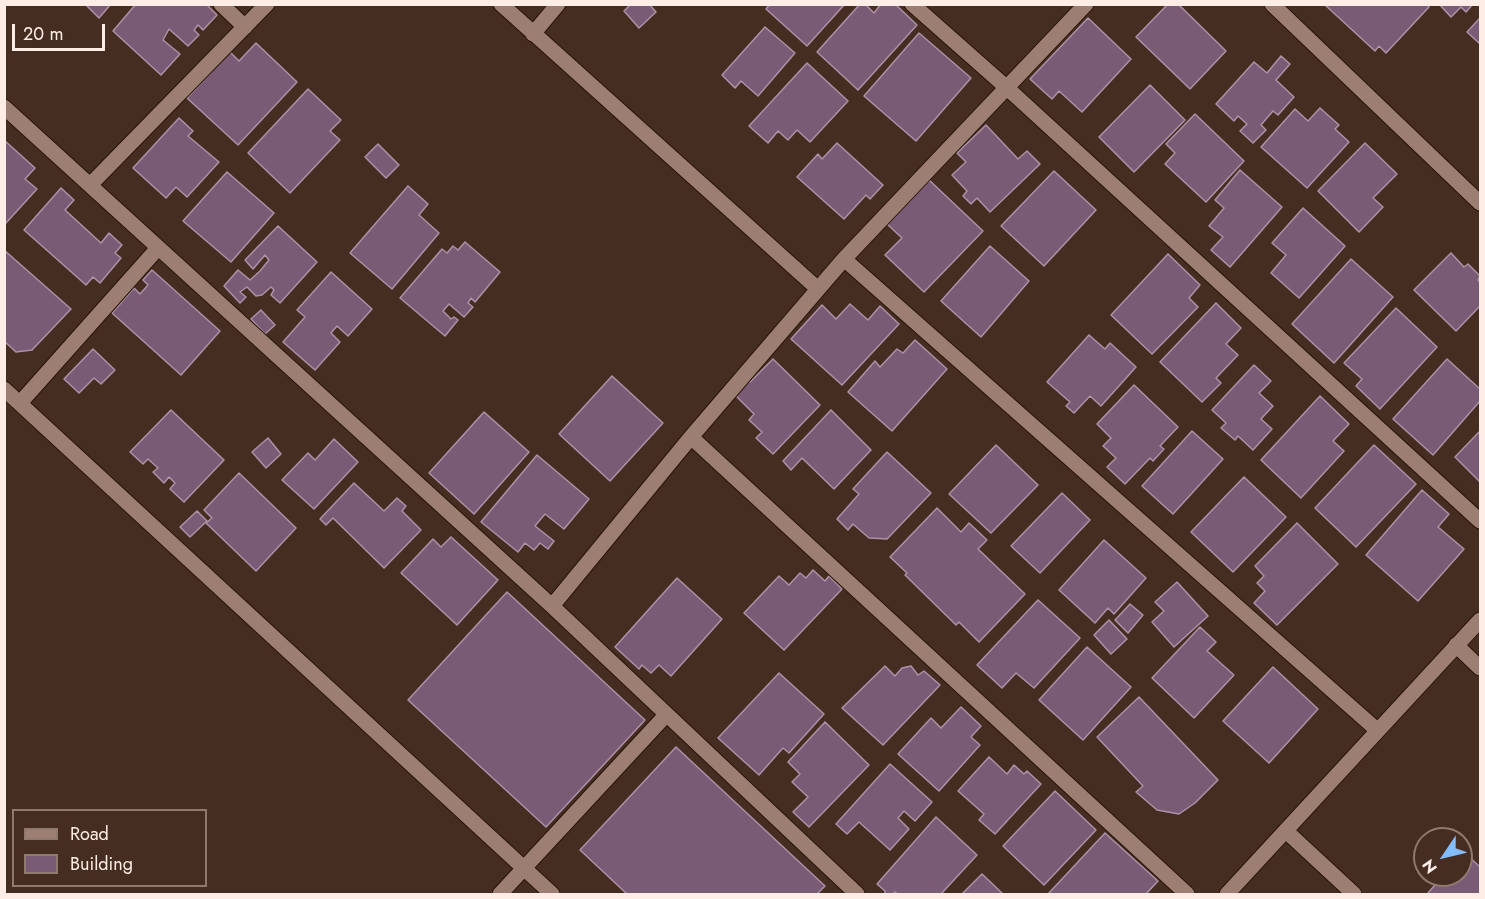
<!DOCTYPE html>
<style>
body{margin:0}
#map{position:relative;width:1485px;height:899px;overflow:hidden;background:#452d21;font-family:Jost,sans-serif}
canvas{display:block}
.frame{position:absolute;inset:0;border:6px solid #fdede6;pointer-events:none}
.legend{position:absolute;left:12px;top:809px;width:195px;height:78px;box-sizing:border-box;background:#452d21;border:2px solid #8f7a70;margin:0;padding:8px 10px;list-style:none;font-size:18px;color:#fdede6}
.legend li{display:flex;align-items:center;gap:12px;height:30px}
.legend b{width:30px;border:2px solid #8f7a70}
.north{position:absolute;left:1413px;top:827px;width:60px;height:60px;box-sizing:border-box;background:#452d21;border:2px solid #8f7a70;border-radius:50%;rotate:235deg;font-size:16px;font-weight:700;line-height:24px;text-align:center;color:#fdede6}
.north::after{content:'';display:block;margin:auto;width:21px;height:27px;background:#83bcfb;clip-path:polygon(50% 0,100% 100%,50% 72%,0 100%)}
.scale{position:absolute;left:12px;top:24px;width:93px;height:27px;box-sizing:border-box;border:3px solid #fdede6;border-top:0;padding-left:8px;font-size:18px;line-height:21px;white-space:nowrap;color:#fdede6;-webkit-text-stroke:4px #452d21;paint-order:stroke}
</style>
<div id="map">
<canvas width="1485" height="899"></canvas>
<div class="frame"></div>
<ul class="legend">
<li><b style="height:8px;background:#9c7f72"></b>Road</li>
<li><b style="height:16px;background:#7a5b75"></b>Building</li>
</ul>
<div class="north">N</div>
<div class="scale">20 m</div>
</div>
<script>
const context = document.querySelector('canvas').getContext('2d');
context.lineJoin = 'round';
function paint(path, color) { context.fillStyle = color; context.fill(path, 'evenodd'); }
const shape = rows => new Path2D(rows.map(r => 'M' + r).join(''));
function strokePath(path, color, width, dash) { context.strokeStyle = color; context.lineWidth = width; context.lineCap = dash ? 'butt' : 'round'; context.setLineDash(dash || []); context.stroke(path); }
const building = shape([
 [85,4,111,4,99,18,85,4],
 [136,4,206,4,217,15,203,30,198,25,194,30,199,35,188,46,169,29,163,40,180,54,161,75,113,31,136,4],
 [631,4,649,4,656,12,639,28,624,11,631,4],
 [770,4,845,4,807,46,766,9,770,4],
 [860,4,865,4,874,13,881,4,895,4,917,25,858,90,817,52,860,4],
 [1168,4,1178,4,1226,51,1190,89,1136,37,1168,4],
 [1324,4,1426,4,1429,7,1386,53,1379,46,1375,51,1324,4],
 [1439,4,1473,4,1466,12,1461,7,1451,17,1439,4],
 [1088,18,1131,59,1082,112,1059,91,1052,99,1030,79,1088,18],
 [1480,18,1480,44,1467,32,1480,18],
 [765,27,795,53,758,96,741,81,735,88,722,75,765,27],
 [919,33,971,78,916,141,864,96,919,33],
 [256,43,297,82,238,145,187,98,230,52,239,61,256,43],
 [1281,56,1290,64,1276,80,1294,97,1278,115,1273,111,1261,125,1266,130,1253,143,1240,131,1247,124,1238,116,1234,121,1216,104,1254,62,1267,73,1281,56],
 [807,63,848,101,810,142,797,130,788,140,778,131,768,143,749,126,807,63],
 [1150,85,1185,120,1134,172,1099,137,1150,85],
 [308,89,341,120,330,131,340,140,290,193,248,153,308,89],
 [1320,108,1339,125,1335,129,1349,142,1307,188,1261,147,1295,109,1308,121,1320,108],
 [1195,114,1244,161,1206,202,1165,164,1175,153,1166,144,1195,114],
 [179,118,193,131,188,136,219,162,187,197,176,187,166,198,133,168,179,118],
 [986,125,1018,159,1027,151,1040,164,990,212,977,198,971,204,963,196,967,191,952,175,966,162,957,153,986,125],
 [4,140,35,168,25,179,37,189,6,223,4,222,4,140],
 [837,143,883,185,870,199,866,195,844,219,797,177,818,154,822,159,837,143],
 [1365,143,1397,174,1373,198,1383,207,1359,232,1318,191,1365,143],
 [378,144,399,165,386,178,365,157,378,144],
 [1240,170,1282,207,1230,267,1211,250,1223,237,1209,226,1224,208,1215,200,1240,170],
 [1054,171,1096,210,1044,266,1001,226,1054,171],
 [227,172,274,213,231,262,183,221,227,172],
 [929,180,983,231,924,292,885,255,902,238,887,224,929,180],
 [408,186,428,204,419,215,439,233,392,289,350,253,408,186],
 [61,188,74,200,65,210,101,243,109,233,122,245,115,253,121,258,100,283,93,277,86,285,24,230,61,188],
 [1303,208,1345,246,1299,298,1271,273,1286,255,1272,243,1303,208],
 [278,226,317,262,280,303,271,295,274,290,271,287,262,295,256,296,247,287,240,292,246,297,240,303,224,286,238,270,250,280,260,271,269,260,265,255,253,269,245,260,278,226],
 [465,242,500,272,475,302,471,298,468,303,473,307,464,317,449,304,443,311,451,319,454,317,458,320,445,336,400,298,442,249,447,253,453,246,458,250,465,242],
 [990,246,1029,281,981,337,941,301,990,246],
 [4,250,71,309,32,350,16,352,4,341,4,250],
 [1451,253,1464,267,1468,264,1480,276,1478,280,1480,282,1480,306,1456,331,1414,290,1451,253],
 [1168,254,1200,285,1189,298,1198,307,1152,354,1111,315,1168,254],
 [1351,259,1393,297,1334,363,1292,324,1351,259],
 [152,270,220,331,181,375,112,313,134,288,140,294,148,285,143,280,152,270],
 [331,272,372,309,348,336,337,326,331,333,340,342,315,370,283,342,305,317,297,310,331,272],
 [1216,303,1241,328,1226,344,1238,355,1216,378,1221,383,1202,402,1160,362,1216,303],
 [850,304,868,320,880,306,899,324,842,385,791,339,822,305,836,319,850,304],
 [1396,308,1437,347,1380,409,1356,386,1362,379,1344,363,1396,308],
 [261,310,275,325,265,334,251,319,261,310],
 [1089,335,1105,349,1110,343,1136,367,1101,406,1090,396,1074,413,1066,406,1070,402,1047,382,1089,335],
 [915,340,947,369,892,431,848,392,875,361,880,367,897,349,903,353,915,340],
 [93,349,115,370,101,384,94,378,79,393,64,379,93,349],
 [773,359,820,405,773,454,756,438,762,432,749,420,754,414,730,390,744,376,750,382,773,359],
 [1447,359,1480,389,1480,401,1433,455,1393,419,1447,359],
 [1254,365,1271,381,1259,393,1273,406,1261,419,1272,429,1253,450,1238,436,1235,440,1221,428,1226,423,1212,410,1254,365],
 [612,376,663,423,610,481,559,434,612,376],
 [1134,385,1178,427,1160,446,1164,449,1153,461,1150,458,1125,484,1107,467,1116,458,1103,446,1111,438,1097,424,1134,385],
 [1320,396,1349,424,1333,441,1344,451,1301,498,1261,460,1320,396],
 [171,410,224,460,184,502,170,489,175,483,169,477,164,483,153,472,158,468,148,459,143,464,130,452,171,410],
 [831,410,871,450,834,489,802,458,791,470,783,461,831,410],
 [484,412,529,452,474,514,429,473,484,412],
 [1192,431,1223,459,1173,514,1142,486,1192,431],
 [1480,431,1480,482,1455,457,1480,431],
 [268,438,281,454,266,468,252,452,268,438],
 [334,439,358,462,314,509,282,480,308,453,315,460,334,439],
 [996,445,1038,485,991,533,949,494,996,445],
 [1374,445,1416,484,1356,547,1315,508,1374,445],
 [887,452,931,493,887,539,869,538,853,524,848,530,837,519,859,494,853,489,887,452],
 [537,455,589,499,564,529,545,514,535,526,554,541,548,549,540,543,534,550,525,543,518,552,481,522,537,455],
 [239,473,296,528,256,571,206,523,212,518,204,510,239,473],
 [1244,477,1286,517,1233,572,1191,532,1244,477],
 [354,483,384,511,397,498,406,506,402,511,421,530,384,568,333,518,326,525,320,519,354,483],
 [1422,490,1449,514,1438,527,1464,549,1418,601,1366,555,1422,490],
 [1062,493,1090,520,1040,573,1011,546,1062,493],
 [937,508,961,532,969,523,987,540,978,549,1025,594,979,642,959,622,956,625,905,575,907,573,890,557,937,508],
 [197,511,207,521,190,537,180,527,197,511],
 [1297,523,1338,564,1277,625,1254,603,1265,591,1257,583,1264,576,1255,566,1297,523],
 [451,537,498,580,457,625,401,573,433,539,441,547,451,537],
 [1104,540,1146,578,1114,614,1108,608,1095,623,1059,590,1104,540],
 [813,570,825,581,829,576,842,589,784,650,744,613,779,576,789,585,800,573,806,578,813,570],
 [677,578,722,619,671,676,659,665,651,673,642,665,639,669,615,647,677,578],
 [1177,582,1208,616,1174,647,1152,622,1164,611,1155,602,1177,582],
 [507,592,645,720,546,827,408,700,507,592],
 [1038,600,1080,638,1034,688,1016,673,1002,688,977,665,1038,600],
 [1130,604,1143,615,1128,633,1115,620,1130,604],
 [1109,620,1127,639,1111,654,1094,635,1109,620],
 [1200,627,1216,642,1207,651,1234,675,1194,718,1152,678,1200,627],
 [1087,647,1131,687,1083,740,1039,700,1087,647],
 [885,666,895,676,902,668,911,666,918,675,924,671,940,685,883,745,842,708,885,666],
 [1273,667,1318,709,1269,763,1223,721,1273,667],
 [779,673,824,714,789,753,783,748,759,775,718,738,779,673],
 [1139,697,1218,780,1195,803,1179,814,1157,810,1136,792,1143,786,1097,737,1139,697],
 [961,707,981,726,971,737,980,745,939,791,898,754,931,718,941,728,961,707],
 [825,722,869,765,809,827,793,812,808,797,792,782,800,774,788,762,825,722],
 [676,747,825,886,817,894,627,894,580,850,676,747],
 [989,757,1007,774,1014,765,1024,774,1027,771,1041,784,995,834,979,820,984,814,958,791,989,757],
 [890,764,932,802,915,821,904,811,898,818,909,829,890,850,859,822,847,834,836,824,890,764],
 [1055,791,1096,830,1044,885,1003,846,1055,791],
 [936,817,977,855,941,894,898,894,895,892,893,894,885,894,885,891,877,884,936,817],
 [1105,833,1158,881,1146,894,1048,894,1105,833],
 [1464,852,1480,867,1480,894,1427,894,1444,875,1461,875,1461,855,1464,852],
 [982,874,1003,894,962,894,982,874]
]);
paint(building, '#7a5b75');
strokePath(building, '#ab93a7', 1.5);
const minor = shape([
 [221,4,245,27],
 [501,4,818,289],
 [912,4,1006,87,1480,521],
 [1272,4,1480,203],
 [533,34,558,4],
 [4,107,552,606,857,894],
 [90,185,267,4],
 [844,259,1377,730],
 [4,389,552,894],
 [20,403,158,248],
 [691,437,1187,894],
 [552,606,691,437,844,259,1086,4],
 [1456,645,1480,668],
 [1286,831,1354,894],
 [500,894,666,715],
 [1227,894,1480,620]
]);
strokePath(minor, '#2a1409', 17);
strokePath(minor, '#9c7f72', 15);
</script>
